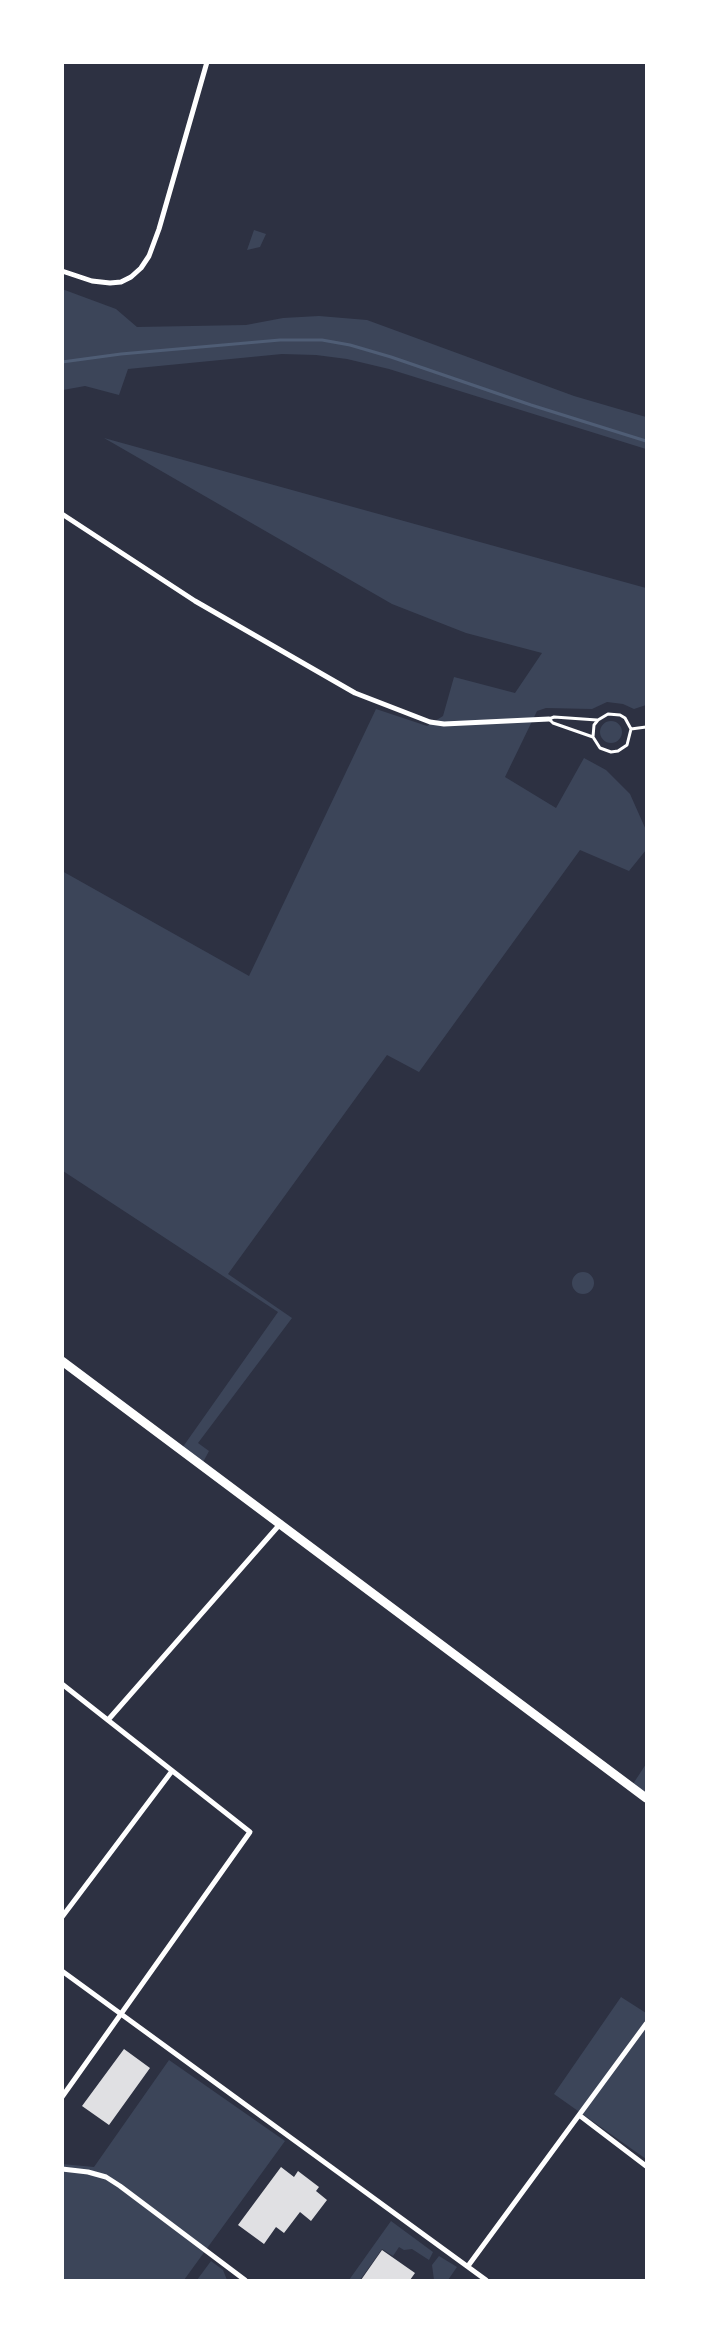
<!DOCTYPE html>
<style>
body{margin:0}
#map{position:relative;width:709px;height:2343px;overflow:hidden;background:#2d3142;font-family:Cabin,sans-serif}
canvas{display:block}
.frame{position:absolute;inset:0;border:64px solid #fff;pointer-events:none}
</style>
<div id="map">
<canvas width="709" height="2343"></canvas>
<div class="frame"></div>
</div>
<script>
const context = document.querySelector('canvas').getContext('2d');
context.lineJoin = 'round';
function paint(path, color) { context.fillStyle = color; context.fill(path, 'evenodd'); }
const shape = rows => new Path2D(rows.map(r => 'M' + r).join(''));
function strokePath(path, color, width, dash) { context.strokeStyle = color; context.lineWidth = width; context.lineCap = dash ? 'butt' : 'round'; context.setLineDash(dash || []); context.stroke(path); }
paint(shape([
 [254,230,266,234,260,247,247,250],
 [62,289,116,309,137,327,246,325,283,318,319,316,367,320,574,396,646,417,646,449,389,369,347,359,316,355,282,354,128,369,119,395,85,386,63,390],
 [104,438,646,588,646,705,634,709,623,704,607,702,592,709,546,708,537,711,505,777,556,808,584,758,606,770,630,794,646,830,646,850,629,871,580,850,419,1072,387,1055,228,1274,292,1318,198,1443,209,1451,201,1466,180,1451,278,1312,63,1171,62,871,249,976,376,709,427,726,443,716,454,677,515,693,542,653,466,633,392,604],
 '600 732a11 11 0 1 1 22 0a11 11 0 1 1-22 0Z',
 '572 1283a11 11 0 1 1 22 0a11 11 0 1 1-22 0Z',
 [646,1764,646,1794,633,1784],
 [621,1997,646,2013,646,2159,554,2094],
 [169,2060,285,2141,184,2280,63,2280,62,2164,94,2167],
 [391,2221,433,2252,429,2260,412,2249,404,2250,399,2247,393,2256,382,2249,360,2280,349,2280],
 [439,2256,457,2267,448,2280,434,2280,432,2265],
 [211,2261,223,2270,227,2280,197,2280]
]), '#3c4559');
strokePath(shape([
 [62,362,121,354,280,340,322,340,350,345,391,357,531,405,646,441]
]), '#4f5d75', 3);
paint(shape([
 [124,2049,150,2068,109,2125,82,2106],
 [281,2167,294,2177,298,2171,319,2187,316,2191,327,2200,311,2221,300,2212,284,2233,276,2227,264,2244,238,2225],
 [382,2250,415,2273,410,2280,361,2280]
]), '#e0e0e3');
strokePath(shape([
 [549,719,553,723,593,737,600,748,611,752,618,751,627,745,631,729,625,718,620,715,608,714,598,720,594,725,593,737],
 [549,719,554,717,597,720],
 [631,729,646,727]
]), '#fff', 3);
strokePath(shape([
 [62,271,92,281,110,283,121,282,131,277,141,268,149,256,159,229,207,62],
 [62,514,195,601,355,693,430,722,444,724,549,719],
 [62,1684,250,1832,62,2097],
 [108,1720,281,1523],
 [62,1917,172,1771],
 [62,1971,486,2280],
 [579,2115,646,2166],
 [62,2169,88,2172,106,2177,120,2186,245,2280],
 [468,2266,646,2024]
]), '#fff', 5);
strokePath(shape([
 [62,1361,646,1798]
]), '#fff', 9);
</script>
